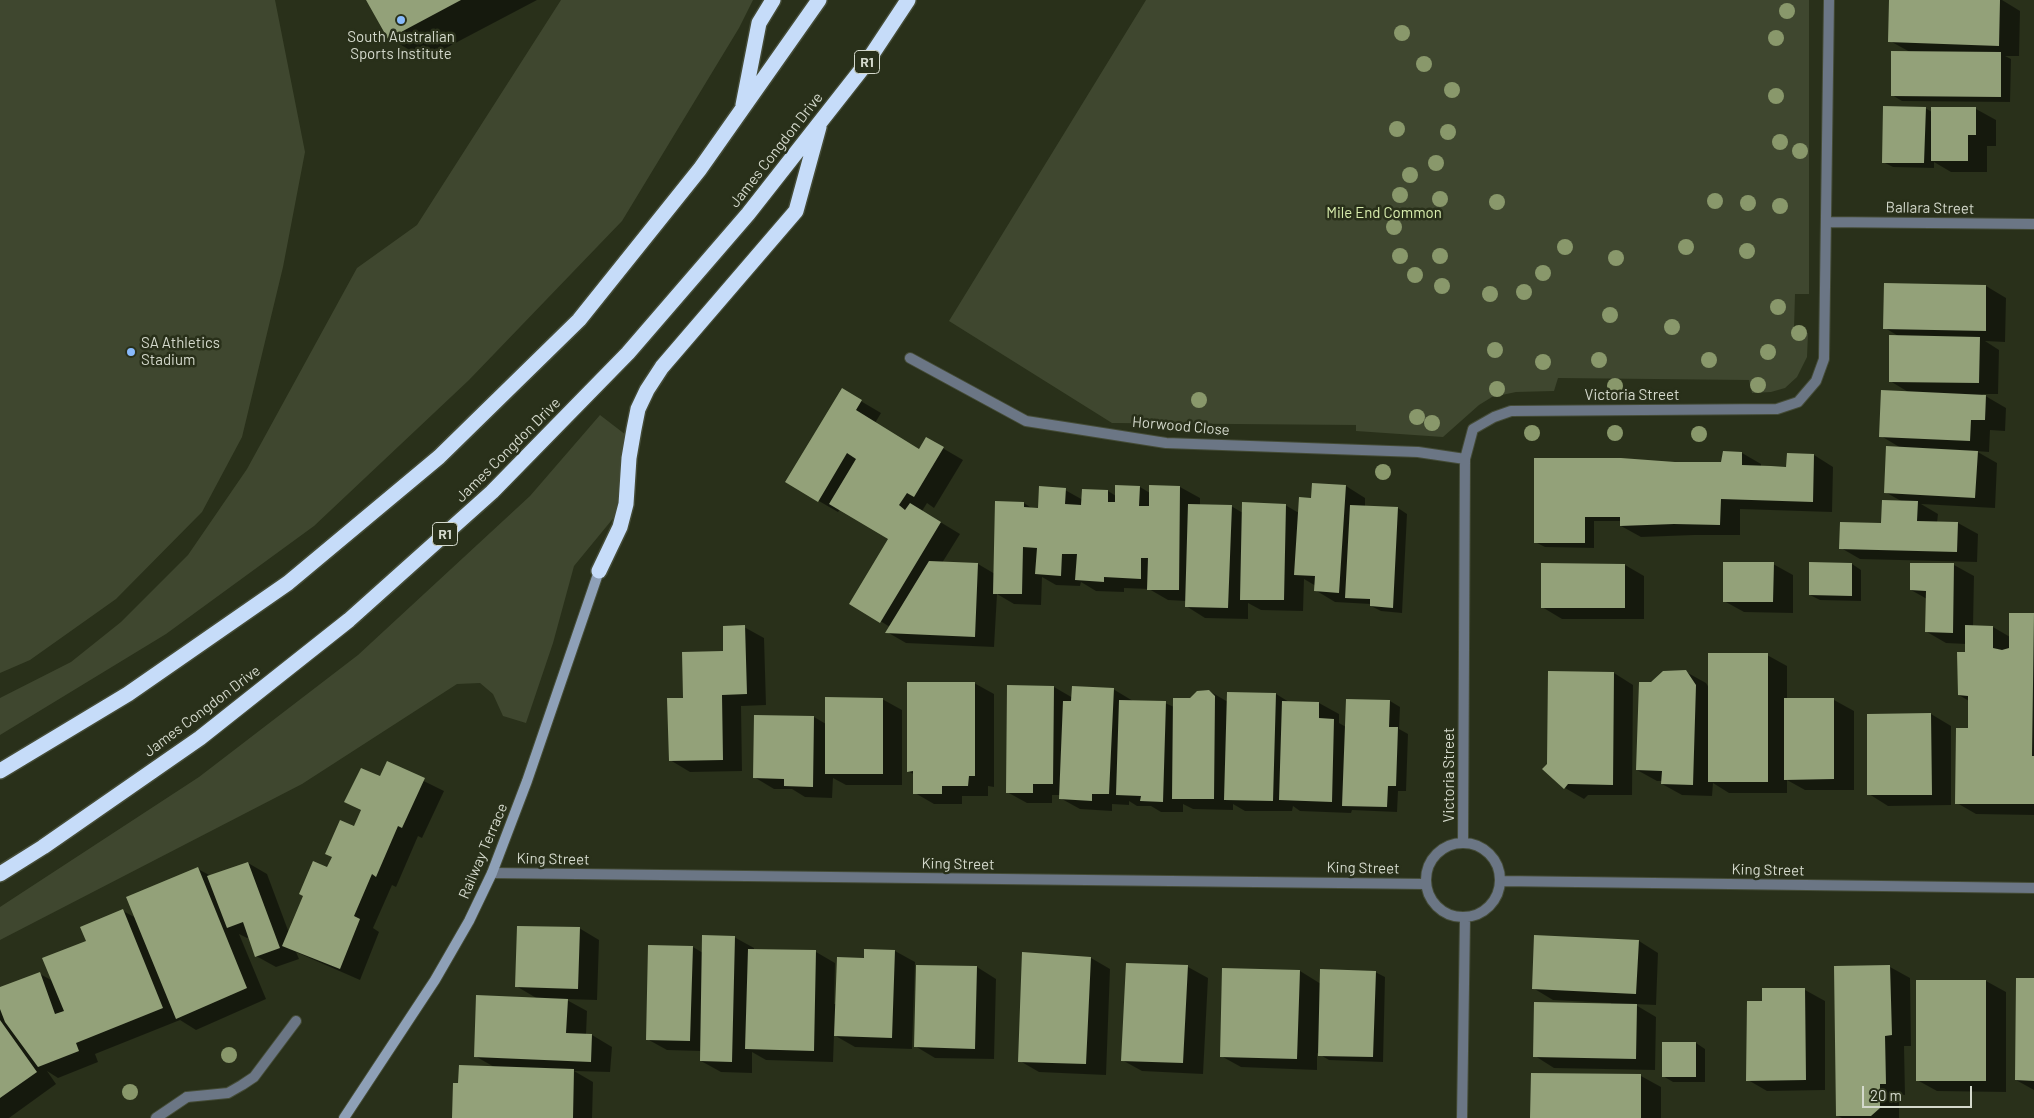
<!DOCTYPE html>
<style>
body{margin:0}
#map{position:relative;width:2034px;height:1118px;overflow:hidden;background:#29301a;font-family:Barlow,sans-serif}
canvas{display:block}
.scale{position:absolute;left:1862px;top:1086px;width:110px;height:22px;box-sizing:border-box;border:2px solid #d4d9cc;border-top:0;padding-left:6px;font-size:15px;line-height:18px;white-space:nowrap;color:#d4d9cc;-webkit-text-stroke:4px #29301a;paint-order:stroke}
</style>
<div id="map">
<canvas width="2034" height="1118"></canvas>
<div class="scale">20 m</div>
</div>
<script>
const context = document.querySelector('canvas').getContext('2d');
context.lineJoin = 'round';
function paint(path, color) { context.fillStyle = color; context.fill(path, 'evenodd'); }
const shape = rows => new Path2D(rows.map(r => 'M' + r).join(''));
function strokePath(path, color, width, dash) { context.strokeStyle = color; context.lineWidth = width; context.lineCap = dash ? 'butt' : 'round'; context.setLineDash(dash || []); context.stroke(path); }
function label(font, color, halo, rows, align = 'center') {
  context.font = font + ' Barlow,sans-serif'; context.lineWidth = 5; context.setLineDash([]); context.textBaseline = 'middle'; context.strokeStyle = halo; context.fillStyle = color; for (const [text, x, y, turn = 0] of rows) {
    context.save(); context.translate(x, y); context.rotate((+turn || 0) * Math.PI / 180); context.textAlign = isNaN(turn) ? turn : align; if (halo) context.strokeText(text, 0, 0); context.fillText(text, 0, 0); context.restore();
  }
}
paint(shape([
 [0,0,275,0,305,152,283,267,242,437,202,512,116,599,30,660,0,673],
 [561,0,753,0,739,28,622,221,469,380,314,526,166,634,0,735,0,698,71,662,121,622,188,555,247,469,357,268,417,225],
 [1146,0,1809,0,1809,294,1795,294,1794,329,1808,333,1807,357,1797,377,1785,388,1771,392,1752,393,1749,380,1558,378,1554,391,1516,392,1492,397,1479,405,1443,437,1356,431,1356,425,1112,423,949,321],
 [600,415,626,435,620,510,574,566,553,643,526,723,503,716,493,694,480,683,457,684,302,784,0,940,0,907,199,777,358,655,530,496]
]), '#3f472f');
paint(shape([
 [368,0,537,0,425,59,389,38],
 [1891,0,2002,0,2020,11,2019,56,2005,56,2011,59,2010,102,1902,101,1892,95,1910,52,1890,41],
 [1925,108,1932,112,1976,109,1996,120,1996,146,1987,146,1987,172,1951,172,1934,162,1934,168,1893,167,1883,162],
 [1885,284,1986,286,2006,298,2005,342,1985,341,1999,350,1998,394,1982,394,2006,408,2005,431,1990,430,1989,452,1976,451,1997,463,1995,508,1921,504,1938,514,1937,523,1958,523,1978,534,1977,562,1860,559,1841,548,1883,524,1903,502,1885,492,1901,448,1881,436,1910,393,1890,381,1900,337,1885,328],
 [842,390,881,413,875,423,920,450,927,439,963,460,934,508,927,503,922,511,960,534,942,563,978,564,995,574,1024,503,1033,509,1039,509,1065,490,1083,500,1083,490,1108,491,1116,496,1140,487,1150,493,1150,486,1180,487,1200,498,1200,505,1231,506,1243,513,1285,505,1299,513,1313,499,1346,486,1365,498,1365,507,1398,508,1407,514,1402,613,1381,611,1371,606,1371,604,1335,602,1315,590,1316,586,1304,579,1303,611,1261,610,1248,603,1248,619,1205,618,1186,606,1186,601,1168,600,1149,589,1124,588,1124,592,1096,591,1081,582,1080,586,1056,585,1042,577,1041,605,1014,604,997,594,994,647,906,643,887,632,890,627,851,603,889,539,840,509,838,512,786,482],
 [1742,453,1761,464,1761,467,1788,468,1814,455,1833,467,1832,512,1740,509,1740,535,1694,535,1641,537,1621,526,1621,521,1594,521,1594,548,1545,547,1535,542,1675,463,1722,464],
 [1773,564,1793,575,1793,613,1744,612,1724,601],
 [1852,564,1861,570,1861,601,1820,600,1810,595],
 [1911,564,1954,565,1974,576,1973,627,1993,627,2010,637,2010,614,2034,614,2034,815,1976,814,1957,803,1969,729,1969,701,1959,695,1966,644,1946,643,1927,632,1927,599,1911,590],
 [1625,565,1644,576,1644,619,1562,619,1542,607],
 [744,627,764,638,766,705,741,706,742,771,690,772,670,760,684,700],
 [1767,655,1787,666,1787,699,1834,700,1854,711,1854,790,1805,790,1787,780,1787,793,1729,793,1713,783,1712,796,1682,795,1662,784,1662,781,1657,781,1637,770,1651,683,1686,672,1706,683,1709,688],
 [1614,673,1633,685,1632,795,1588,795,1584,799,1565,788],
 [974,683,994,694,994,787,988,786,988,796,962,796,962,804,934,804,915,793,915,775,908,771],
 [1054,687,1073,698,1113,689,1133,701,1165,703,1174,707,1209,691,1228,702,1276,694,1289,702,1319,703,1339,714,1339,723,1346,727,1390,701,1400,707,1399,729,1408,734,1406,791,1398,791,1397,812,1352,810,1351,813,1300,811,1293,806,1292,811,1245,811,1233,804,1233,810,1193,809,1183,804,1183,812,1161,812,1151,806,1137,806,1129,801,1129,805,1112,804,1112,811,1080,809,1060,798,1060,795,1052,795,1052,803,1027,803,1007,792],
 [882,699,902,710,902,785,846,785,833,778,832,798,805,797,792,789,774,789,754,777,814,717,826,724],
 [1931,714,1951,726,1951,805,1888,806,1869,794],
 [387,763,444,791,422,838,418,836,396,887,392,885,373,928,379,932,360,980,296,952,299,959,276,967,256,956,250,937,247,938,239,934,266,999,196,1030,180,1020,95,1054,98,1062,58,1078,47,1071,56,1084,9,1118,0,1118,0,988,40,974,53,981,87,941,123,911,136,918,198,869,211,876,248,863,267,874,289,933,355,828,362,811,346,802,380,778],
 [579,928,599,940,597,1000,565,999,587,1011,586,1035,592,1035,612,1047,610,1072,574,1071,593,1082,592,1118,453,1118,459,1084,496,1068,475,1056,538,999,516,986],
 [734,937,754,948,754,950,816,952,835,963,834,1004,837,1004,865,959,865,950,895,951,915,962,912,1049,855,1047,834,1035,833,1062,766,1060,752,1052,752,1073,721,1072,701,1061,701,1051,667,1050,647,1039,693,947,703,953],
 [1639,941,1658,953,1656,1005,1634,1004,1656,1017,1655,1070,1554,1068,1535,1056,1611,1005,1611,1003,1553,1000,1533,988],
 [1091,958,1110,969,1106,1075,1039,1072,1020,1061],
 [977,967,996,979,994,1059,935,1058,915,1046],
 [1188,967,1208,978,1203,1074,1142,1071,1122,1060],
 [1890,967,1910,978,1911,1046,1904,1046,1905,1095,1899,1094,1899,1118,1842,1118,1838,1116,1835,968],
 [1300,971,1321,984,1375,972,1385,977,1383,1062,1329,1060,1317,1053,1317,1070,1241,1067,1221,1056],
 [2034,979,2034,1090,2016,1080],
 [1917,981,1986,981,2006,992,2006,1092,1937,1091,1917,1080],
 [1763,990,1805,990,1825,1001,1825,1090,1767,1091,1748,1080,1763,1002],
 [1696,1043,1705,1049,1705,1082,1673,1082,1663,1076],
 [1532,1074,1641,1076,1661,1087,1661,1118,1532,1118]
]), '#0007');
paint(shape([
 [366,0,461,0,388,39],
 [1889,0,2000,0,1999,46,1888,42],
 [1891,51,2001,52,2001,97,1891,96],
 [1883,106,1926,107,1924,163,1882,163],
 [1931,107,1976,107,1976,135,1968,135,1968,161,1931,161],
 [1884,283,1986,285,1986,331,1883,329],
 [1889,335,1980,337,1979,383,1889,382],
 [842,388,862,400,856,410,919,449,926,437,944,447,914,497,907,493,899,505,905,510,910,503,941,522,880,623,849,604,888,539,829,504,856,459,847,453,818,502,785,482],
 [1881,390,1986,395,1985,420,1971,420,1970,441,1879,437],
 [1886,446,1978,451,1975,498,1884,493],
 [1723,451,1742,452,1742,465,1771,466,1786,467,1787,453,1814,454,1813,502,1721,499,1720,525,1674,524,1620,526,1620,517,1585,517,1585,543,1534,543,1534,458,1621,458,1675,462,1721,462],
 [1312,483,1346,485,1339,593,1314,591,1315,576,1294,575,1299,497,1311,498],
 [1115,485,1140,486,1139,506,1149,506,1149,485,1180,486,1179,590,1147,590,1148,558,1141,558,1141,579,1104,577,1104,582,1075,580,1077,554,1062,554,1061,576,1035,574,1037,548,1023,547,1022,594,993,594,995,501,1024,502,1024,507,1038,508,1039,486,1066,488,1065,504,1081,505,1082,489,1108,490,1108,502,1115,502],
 [1882,500,1918,501,1917,521,1958,522,1957,552,1839,549,1840,522,1881,523],
 [1242,502,1286,504,1284,600,1240,600],
 [1188,504,1232,505,1228,608,1185,607],
 [1350,505,1398,507,1393,608,1370,606,1370,599,1345,598],
 [929,561,978,563,975,637,885,633],
 [1723,562,1774,562,1773,602,1723,602],
 [1809,562,1852,563,1852,596,1809,595],
 [1541,563,1625,564,1625,608,1541,608],
 [1910,563,1954,563,1953,633,1925,632,1926,591,1910,590],
 [2009,613,2034,613,2032,756,2034,756,2034,804,1955,804,1956,728,1968,728,1968,696,1958,695,1957,652,1965,652,1965,625,1993,626,1993,648,2002,650,2009,648],
 [745,625,747,694,722,695,723,760,669,761,667,698,683,698,682,652,723,651,723,626],
 [1708,653,1768,653,1768,782,1708,782],
 [1686,670,1696,685,1693,785,1661,784,1662,771,1636,770,1639,682,1651,682,1663,671],
 [1548,671,1614,672,1613,785,1568,784,1564,789,1542,769,1547,764],
 [907,682,975,682,975,776,969,776,968,786,942,786,942,794,913,794,913,771,907,772],
 [1007,685,1054,686,1053,784,1033,784,1033,793,1006,793],
 [1072,686,1114,688,1109,794,1092,794,1092,801,1059,799,1063,701,1071,701],
 [1209,690,1215,696,1214,799,1172,799,1173,698,1190,698,1197,691],
 [1227,692,1276,693,1273,801,1224,800],
 [825,697,883,698,883,774,825,774],
 [1784,698,1834,698,1834,779,1784,780],
 [1346,699,1390,700,1389,727,1398,727,1396,786,1388,786,1387,807,1342,806],
 [1119,700,1166,701,1163,802,1140,801,1141,796,1116,795],
 [1282,701,1319,702,1319,718,1334,719,1332,802,1279,800],
 [1931,713,1932,795,1867,795,1867,714],
 [754,715,814,716,813,787,784,786,784,779,753,778],
 [387,761,425,778,402,828,398,826,376,877,372,874,354,916,360,919,340,969,282,946,303,896,299,894,313,861,327,867,332,857,325,854,340,820,354,826,361,810,344,802,361,768,380,776],
 [248,862,280,948,255,957,243,922,227,928,207,876],
 [198,867,247,988,176,1019,126,897],
 [123,909,163,1008,76,1043,79,1051,38,1067,5,1022,0,1009,0,987,40,972,55,1014,64,1011,42,958,86,941,80,927],
 [517,926,580,927,578,989,515,987],
 [702,935,735,936,732,1062,700,1061],
 [1534,935,1639,940,1636,994,1532,989],
 [648,945,693,946,690,1041,646,1040],
 [748,949,816,950,814,1051,745,1049],
 [864,949,895,950,892,1038,834,1036,837,957,864,958],
 [1022,952,1091,957,1086,1064,1018,1062],
 [1126,963,1188,965,1183,1063,1121,1061],
 [916,965,977,966,975,1049,914,1047],
 [1890,965,1892,1035,1885,1036,1886,1084,1880,1084,1880,1108,1871,1116,1836,1116,1834,966],
 [1222,968,1300,970,1297,1059,1220,1057],
 [1320,969,1376,971,1373,1057,1318,1056],
 [2016,978,2034,978,2034,1081,2015,1080],
 [1916,980,1986,980,1986,1081,1916,1081],
 [1762,988,1805,988,1806,1080,1746,1081,1747,1001,1762,1001],
 [476,995,568,999,566,1033,592,1034,591,1062,474,1057],
 [1534,1002,1637,1004,1636,1059,1533,1057],
 [0,1020,37,1072,0,1098],
 [1662,1042,1696,1042,1696,1077,1662,1077],
 [459,1065,574,1069,573,1118,452,1118,453,1083,458,1083],
 [1531,1073,1641,1074,1641,1118,1530,1118]
]), '#93a179');
const lane = shape([
 [187,1097,228,1093,242,1085,254,1077,296,1021]
]);
const street = shape([
 [1826,222,2034,224],
 [910,358,1026,421,1166,443,1418,452,1465,459],
 [1463,842,1465,459,1473,429,1494,417,1511,411,1777,409,1798,402,1816,381,1824,359,1829,0],
 '1426 880a37 37 0 1 1 74 0a37 37 0 1 1-74 0Z',
 [492,873,1425,884],
 [1501,881,2034,888],
 [156,1118,187,1097],
 [1462,1118,1465,918]
]);
const secondary = shape([
 [344,1118,435,980,469,921,492,873,527,781,599,571]
]);
const highway = shape([
 [743,105,759,23,773,0],
 [599,571,620,527,626,504,629,458,634,429,638,409,647,390,662,367,796,211,819,127],
 [0,771,128,694,288,583,439,457,579,320,700,169,819,0],
 [0,874,43,847,200,738,349,620,492,492,628,353,748,214,865,65,908,0]
]);
strokePath(lane, '#444b36', 12);
strokePath(street, '#444b36', 12);
strokePath(secondary, '#444b36', 12);
strokePath(highway, '#444b36', 18);
strokePath(lane, '#6b7685', 10);
strokePath(street, '#6b7685', 10);
strokePath(secondary, '#8ea0b7', 10);
strokePath(highway, '#c6dcf9', 15);
context.fillStyle = '#89986b';
for (const [x, y] of [
 [1787,11],
 [1402,33],
 [1776,38],
 [1424,64],
 [1452,90],
 [1776,96],
 [1397,129],
 [1448,132],
 [1780,142],
 [1800,151],
 [1436,163],
 [1410,175],
 [1400,195],
 [1440,199],
 [1715,201],
 [1497,202],
 [1748,203],
 [1780,206],
 [1394,227],
 [1565,247],
 [1686,247],
 [1747,251],
 [1400,256],
 [1440,256],
 [1616,258],
 [1543,273],
 [1415,275],
 [1442,286],
 [1524,292],
 [1490,294],
 [1778,307],
 [1610,315],
 [1672,327],
 [1799,333],
 [1495,350],
 [1768,352],
 [1599,360],
 [1709,360],
 [1543,362],
 [1758,385],
 [1615,386],
 [1497,389],
 [1199,400],
 [1417,417],
 [1432,423],
 [1532,433],
 [1615,433],
 [1699,434],
 [1383,472],
 [229,1055],
 [130,1092]
]) { context.beginPath(); context.arc(x, y, 8, 0, 2 * Math.PI); context.fill(); }
for (const [x, y, r, color] of [
 [401,20,5,"#88bafc"],
 [131,352,5,"#88bafc"]
]) { const dot = new Path2D(); dot.arc(x, y, r, 0, 2 * Math.PI); context.fillStyle = color; context.fill(dot); strokePath(dot, '#29301a', 2); }
for (const [x, y, w] of [
 [867,62,25],
 [445,534,25]
]) { const box = new Path2D(); box.roundRect(x - w / 2, y - 11.5, w, 23, 4); context.fillStyle = '#29301a'; context.fill(box); strokePath(box, '#d4d9cc', 1); }
label('bold 14px', '#d4d9cc', null, [
 ["R1",867,62],
 ["R1",445,534]
]);
label('15px', '#d4d9cc', '#29301a', [
 ["South Australian",401,37],
 ["Sports Institute",401,54],
 ["SA Athletics",141,343,"left"],
 ["Stadium",141,360,"left"]
]);
label('15px', '#d4d9cc', '#29301a', [
 ["James Congdon Drive",776,150,-52],
 ["Ballara Street",1930,208,1],
 ["Victoria Street",1632,395],
 ["Horwood Close",1181,426,5],
 ["James Congdon Drive",508,450,-45],
 ["James Congdon Drive",202,711,-37],
 ["Victoria Street",1449,775,-90],
 ["Railway Terrace",483,851,-67],
 ["King Street",553,859,1],
 ["King Street",958,864,1],
 ["King Street",1363,868,1],
 ["King Street",1768,870,1]
]);
label('15px', '#d8edad', '#29301a', [
 ["Mile End Common",1384,213]
]);
</script>
